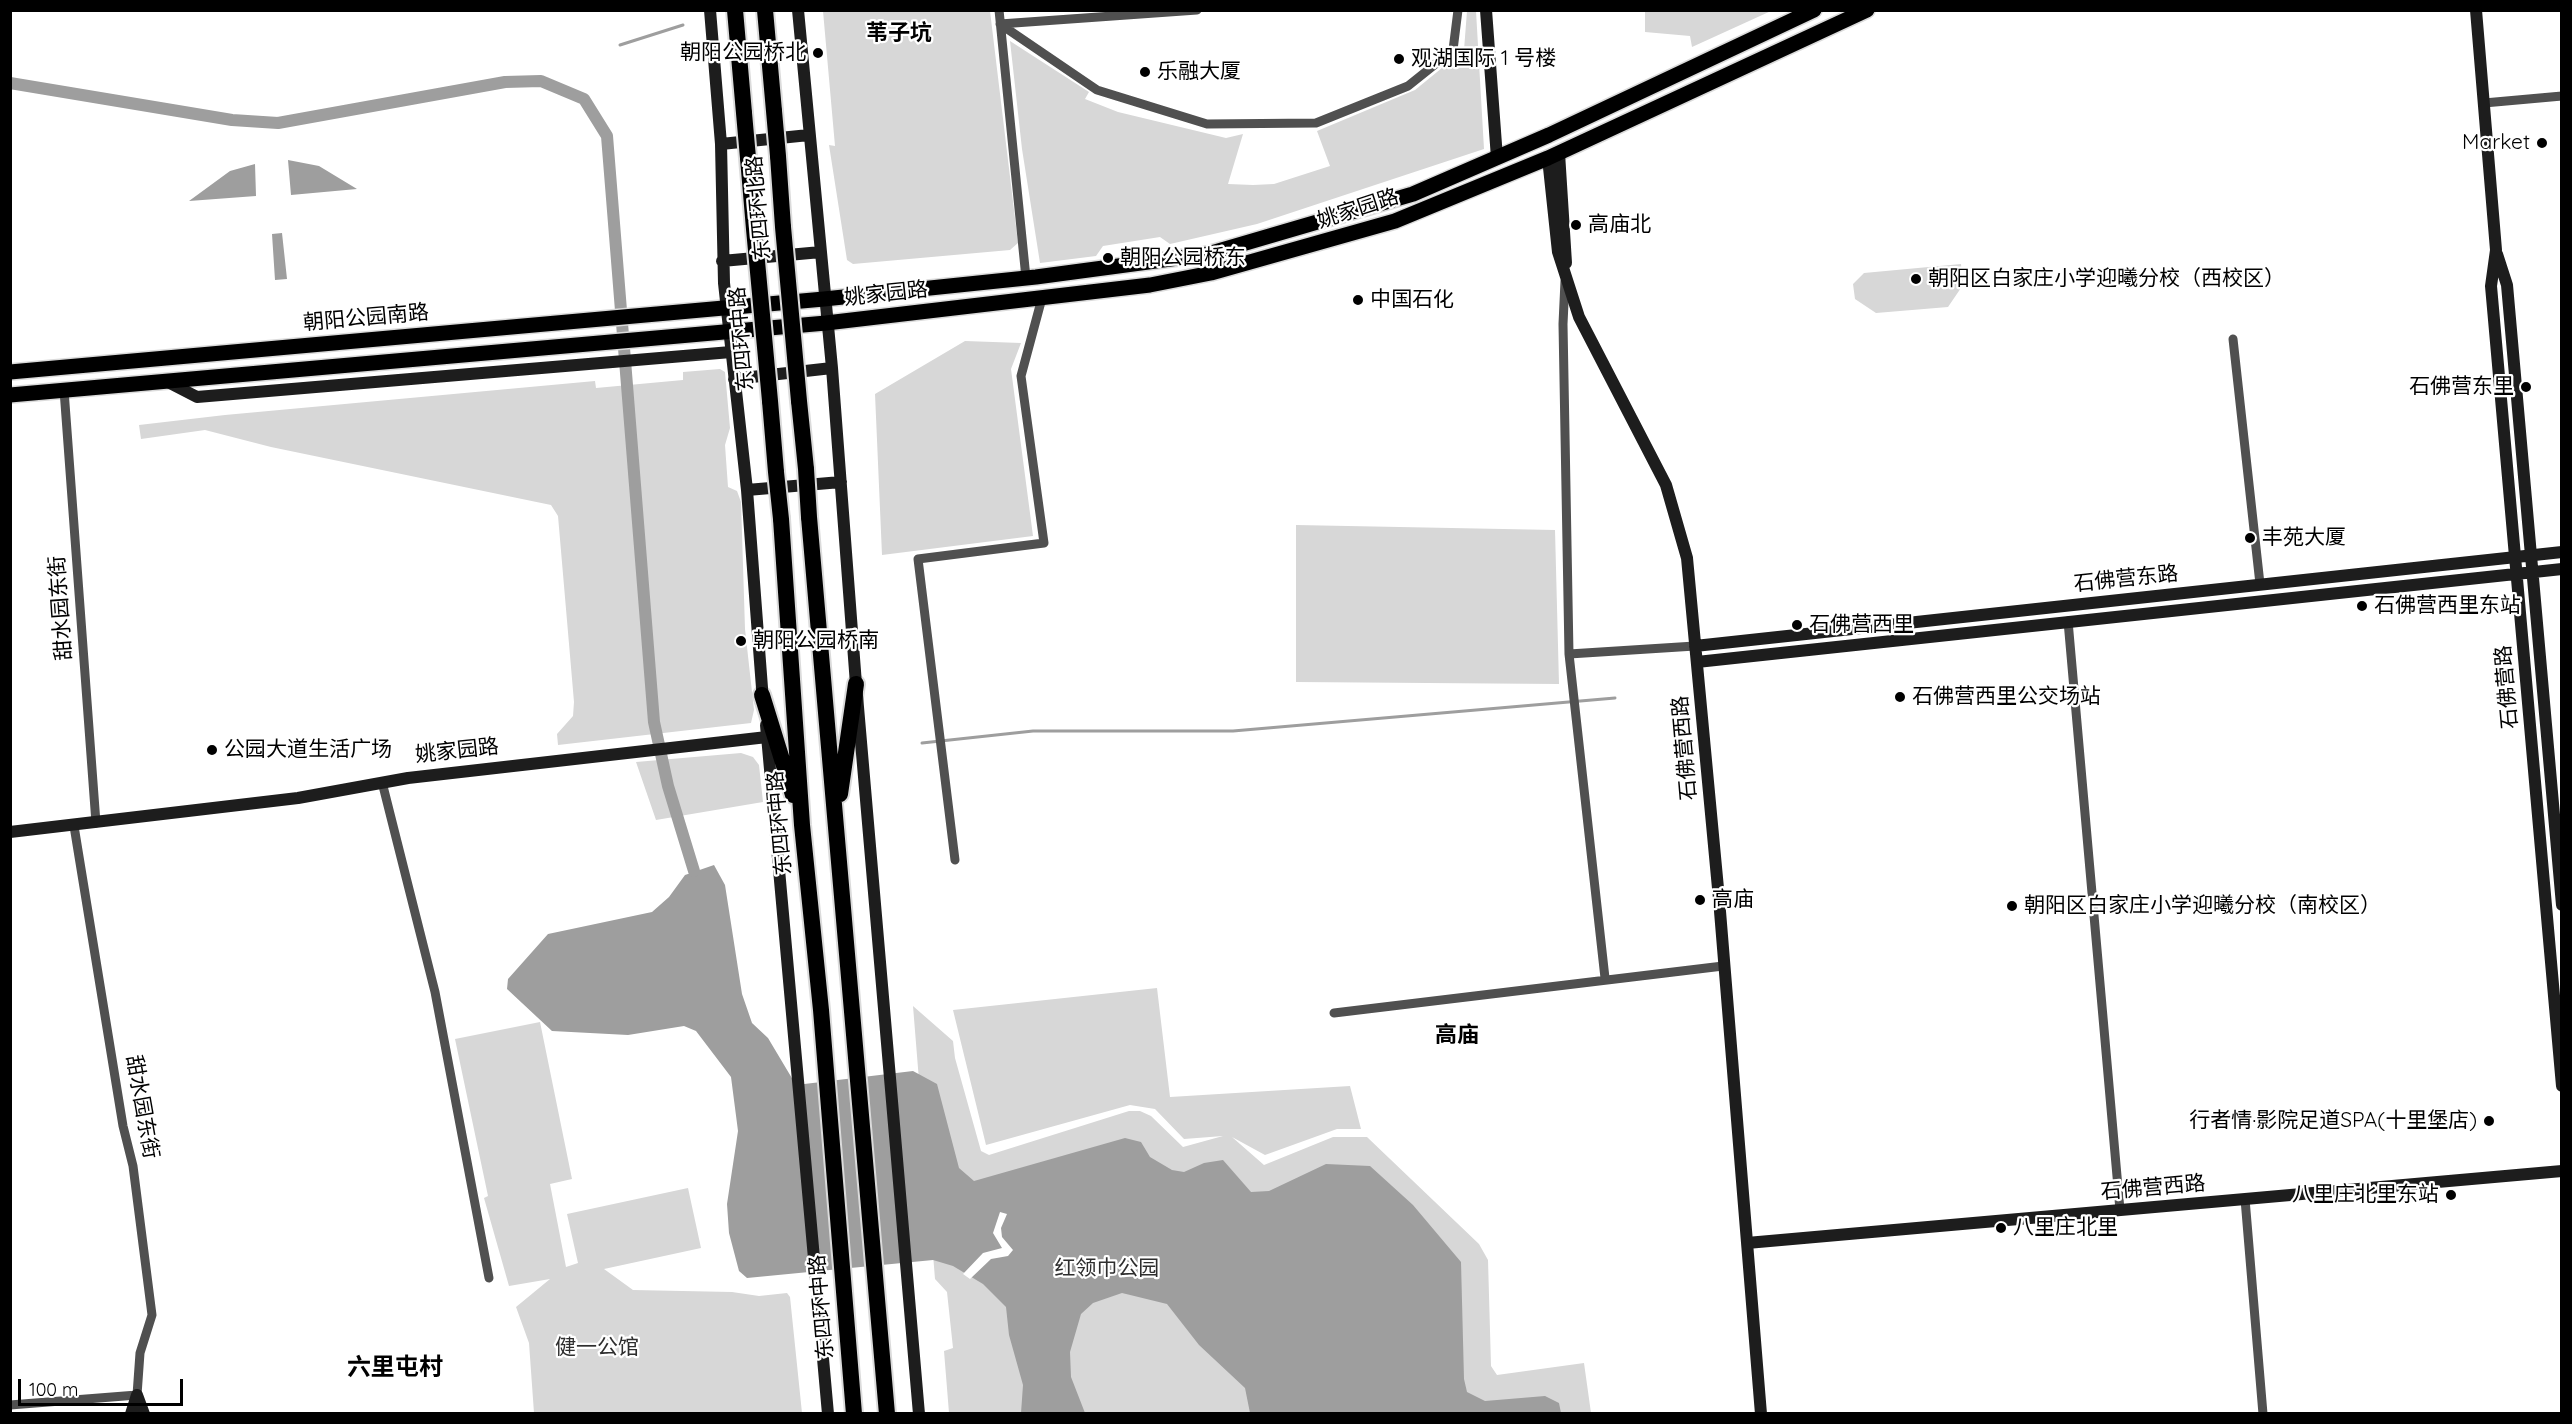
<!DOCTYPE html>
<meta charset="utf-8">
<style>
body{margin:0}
#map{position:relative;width:2572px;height:1424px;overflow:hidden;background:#fff;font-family:Quicksand,sans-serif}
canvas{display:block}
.frame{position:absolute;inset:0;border:12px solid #000;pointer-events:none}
.scale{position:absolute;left:18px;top:1379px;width:165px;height:27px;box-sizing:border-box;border:3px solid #000;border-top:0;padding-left:8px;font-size:18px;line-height:21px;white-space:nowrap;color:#000;-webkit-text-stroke:4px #fff;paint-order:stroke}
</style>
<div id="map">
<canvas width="2572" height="1424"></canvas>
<div class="frame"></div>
<div class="scale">100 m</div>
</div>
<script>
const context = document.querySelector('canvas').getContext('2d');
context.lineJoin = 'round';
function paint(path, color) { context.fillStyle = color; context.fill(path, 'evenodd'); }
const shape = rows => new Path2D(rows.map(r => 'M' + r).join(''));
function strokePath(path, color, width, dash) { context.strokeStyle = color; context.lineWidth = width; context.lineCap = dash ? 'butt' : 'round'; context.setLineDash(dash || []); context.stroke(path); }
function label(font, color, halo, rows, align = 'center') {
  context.font = font + ' Quicksand,"Noto Sans SC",sans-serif'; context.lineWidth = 4.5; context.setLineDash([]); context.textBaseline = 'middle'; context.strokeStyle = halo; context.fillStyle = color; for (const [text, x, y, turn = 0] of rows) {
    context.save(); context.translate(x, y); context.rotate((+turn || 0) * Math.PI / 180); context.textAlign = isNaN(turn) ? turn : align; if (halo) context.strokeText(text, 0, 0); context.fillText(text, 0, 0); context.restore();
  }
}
paint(shape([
 [823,11,990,11,1018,243,1010,250,853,264,847,260,829,145,835,146],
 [1467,11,1476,11,1484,149,1257,224,1170,244,1160,237,1103,246,1096,256,1040,263,1022,149,1010,41,1089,92,1085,99,1118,112,1226,138,1243,134,1228,184,1253,185,1274,184,1330,166,1317,131,1415,90,1464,50],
 [1645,11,1645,10,1771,11,1692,47,1690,36,1645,32],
 [1961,264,1963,285,1948,307,1876,313,1855,299,1853,284,1864,273],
 [965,341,1021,343,1011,369,1033,536,882,555,875,394],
 [720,369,725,372,730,428,725,445,728,487,737,491,741,502,745,629,754,710,751,723,558,745,557,734,573,716,574,702,558,516,551,505,271,447,205,430,141,439,139,425,225,415,595,381,596,388,683,380,683,372],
 [1296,525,1555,530,1559,684,1296,682],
 [741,753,753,757,759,765,763,802,656,820,636,762],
 [1157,988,1170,1097,1350,1086,1361,1129,1337,1129,1265,1155,1232,1137,1264,1165,1333,1137,1367,1137,1479,1244,1488,1260,1491,1366,1497,1375,1584,1363,1591,1413,949,1413,944,1351,953,1348,947,1292,935,1279,913,1006,953,1041,955,1058,981,1151,989,1155,1129,1111,1140,1111,1151,1116,1183,1147,1223,1136,1184,1139,1155,1109,1130,1105,986,1145,953,1010],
 [540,1022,572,1179,550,1184,566,1267,578,1263,567,1214,688,1188,701,1248,604,1269,633,1290,732,1292,759,1296,787,1293,790,1297,802,1413,534,1413,529,1343,516,1307,550,1279,509,1286,484,1198,488,1196,455,1039]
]), '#d7d7d7');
paint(shape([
 [288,160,319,166,357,189,291,195],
 [255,164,256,196,189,201,230,171],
 [282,233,287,279,275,280,272,234],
 [714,865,725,885,742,994,752,1023,768,1038,796,1085,913,1071,937,1084,959,1168,974,1181,1125,1138,1141,1142,1150,1157,1172,1170,1184,1172,1204,1163,1223,1160,1251,1192,1269,1191,1326,1164,1370,1166,1413,1205,1461,1262,1464,1379,1467,1392,1485,1401,1545,1396,1559,1403,1561,1413,1250,1413,1245,1388,1199,1345,1167,1304,1122,1293,1093,1303,1081,1314,1070,1352,1071,1377,1085,1413,1021,1413,1023,1385,1009,1335,1006,1307,983,1284,953,1266,933,1260,747,1278,739,1271,729,1233,727,1204,738,1131,731,1077,696,1031,684,1026,628,1035,552,1031,507,989,508,979,548,934,652,912,669,897,685,875]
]), '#9e9e9e');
paint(shape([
 [1000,1212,1007,1214,1001,1228,1002,1237,1013,1250,1008,1256,991,1259,970,1279,963,1274,983,1253,1002,1248,993,1233]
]), '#fff');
strokePath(shape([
 [620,45,683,25],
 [922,743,1033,731,1233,731,1615,698]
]), '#9e9e9e', 3);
strokePath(shape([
 [10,83,232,120,278,123,505,82,541,81,584,99,607,136,654,722,668,786,694,871]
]), '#9e9e9e', 12);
const primary = shape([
 [10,372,824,299,1036,277,1208,254,1413,194,1549,135,1814,10],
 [10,395,826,323,1150,285,1211,273,1395,221,1548,158,1867,10]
]);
const highway = shape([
 [735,10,744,113],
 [765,10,774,111],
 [778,156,783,227],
 [748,158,754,229],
 [770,401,776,472],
 [799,401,806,469],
 [809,517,887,1414],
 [781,519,802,825,821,1010,854,1414],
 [762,695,793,795],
 [840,794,856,684]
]);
strokePath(primary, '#dbdbdb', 18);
strokePath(highway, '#dbdbdb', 20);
strokePath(shape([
 [999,10,1026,278],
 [1000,24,1097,90,1207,124,1316,123,1408,86,1453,50,1458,10],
 [1000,24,1197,10],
 [2484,103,2562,96],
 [1565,281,1563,324,1569,654,1605,978],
 [2233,339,2260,584],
 [64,390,96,823],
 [2068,621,2120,1210],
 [1569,654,1695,646],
 [382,782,435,992,489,1278],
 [955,860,918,559,1044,543,1021,376,1042,298],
 [1334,1013,1723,966],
 [2245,1199,2263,1414],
 [10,1405,137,1395,140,1353,152,1315,133,1166,123,1126,74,826]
]), '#505050', 9);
strokePath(shape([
 [710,10,721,144,724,283,747,490,763,701],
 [798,10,832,368,856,684,919,1414],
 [1486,10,1497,158],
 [2476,10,2496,250,2491,286,2562,1086],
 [721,144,809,135],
 [1559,153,1566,263],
 [1548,158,1558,252,1579,317,1666,485,1687,558,1719,899,1761,1414],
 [2497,254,2507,285,2562,905],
 [722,261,821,252],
 [734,379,832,368],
 [166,381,197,397,731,352],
 [747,490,841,482],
 [1695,646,2562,552],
 [1697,662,2562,569],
 [766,725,828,1414],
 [10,832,298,798,408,778,767,737],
 [1747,1243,2562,1171],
 [137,1395,144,1414],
 [131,1414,137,1395]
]), '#1d1d1d', 12);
strokePath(primary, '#000', 15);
strokePath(highway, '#000', 16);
const highwayBridge = shape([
 [774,111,778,156],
 [744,113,748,158],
 [783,227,799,401],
 [754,229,770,401],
 [806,469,809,517],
 [776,472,781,519]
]);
strokePath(highwayBridge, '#dbdbdb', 20, []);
strokePath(highwayBridge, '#000', 16);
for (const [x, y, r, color] of [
 [818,53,6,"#000"],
 [1399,59,6,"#000"],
 [1145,72,6,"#000"],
 [2542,143,6,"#000"],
 [1576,225,6,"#000"],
 [1108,258,6,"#000"],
 [1916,279,6,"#000"],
 [1358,300,6,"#000"],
 [2526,387,6,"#000"],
 [2250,538,6,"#000"],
 [2362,606,6,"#000"],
 [1797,625,6,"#000"],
 [741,641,6,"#000"],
 [1900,697,6,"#000"],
 [212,750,6,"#000"],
 [1700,900,6,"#000"],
 [2012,906,6,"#000"],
 [2489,1121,6,"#000"],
 [2451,1195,6,"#000"],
 [2001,1228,6,"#000"]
]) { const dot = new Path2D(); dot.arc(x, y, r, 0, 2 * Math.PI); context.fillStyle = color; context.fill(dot); strokePath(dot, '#fff', 2); }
label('21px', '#000', '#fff', [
 ["朝阳公园桥北",806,53,"right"],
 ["观湖国际 1 号楼",1411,59],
 ["乐融大厦",1157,72],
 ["Market",2530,143,"right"],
 ["高庙北",1588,225],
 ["朝阳公园桥东",1120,258],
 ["朝阳区白家庄小学迎曦分校（西校区）",1928,279],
 ["中国石化",1370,300],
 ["石佛营东里",2514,387,"right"],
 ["丰苑大厦",2262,538],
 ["石佛营西里东站",2374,606],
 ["石佛营西里",1809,625],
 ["朝阳公园桥南",753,641],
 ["石佛营西里公交场站",1912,697],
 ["公园大道生活广场",224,750],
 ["高庙",1712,900],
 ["朝阳区白家庄小学迎曦分校（南校区）",2024,906],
 ["行者情·影院足道SPA(十里堡店)",2477,1121,"right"],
 ["八里庄北里东站",2439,1195,"right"],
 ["八里庄北里",2013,1228]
], 'left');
label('21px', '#000', '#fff', [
 ["东四环北路",759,208,-95],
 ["姚家园路",1358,209,-18],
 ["姚家园路",886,294,-6],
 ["朝阳公园南路",366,318,-5],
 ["东四环中路",742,339,-95],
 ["石佛营东路",2126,579,-6],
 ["甜水园东街",61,608,-94],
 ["石佛营路",2507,687,-95],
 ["石佛营西路",1685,748,-95],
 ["姚家园路",457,751,-6],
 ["东四环中路",780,823,-95],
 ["甜水园东街",142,1107,80],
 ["石佛营西路",2153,1188,-5],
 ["东四环中路",822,1307,-95]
]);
label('21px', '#2e2e2e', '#fff', [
 ["红领巾公园",1107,1269],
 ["健一公馆",597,1348]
]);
label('bold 22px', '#000', '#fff', [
 ["苇子坑",899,33],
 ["高庙",1457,1035]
]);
label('bold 24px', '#000', '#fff', [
 ["六里屯村",395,1368]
]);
</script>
